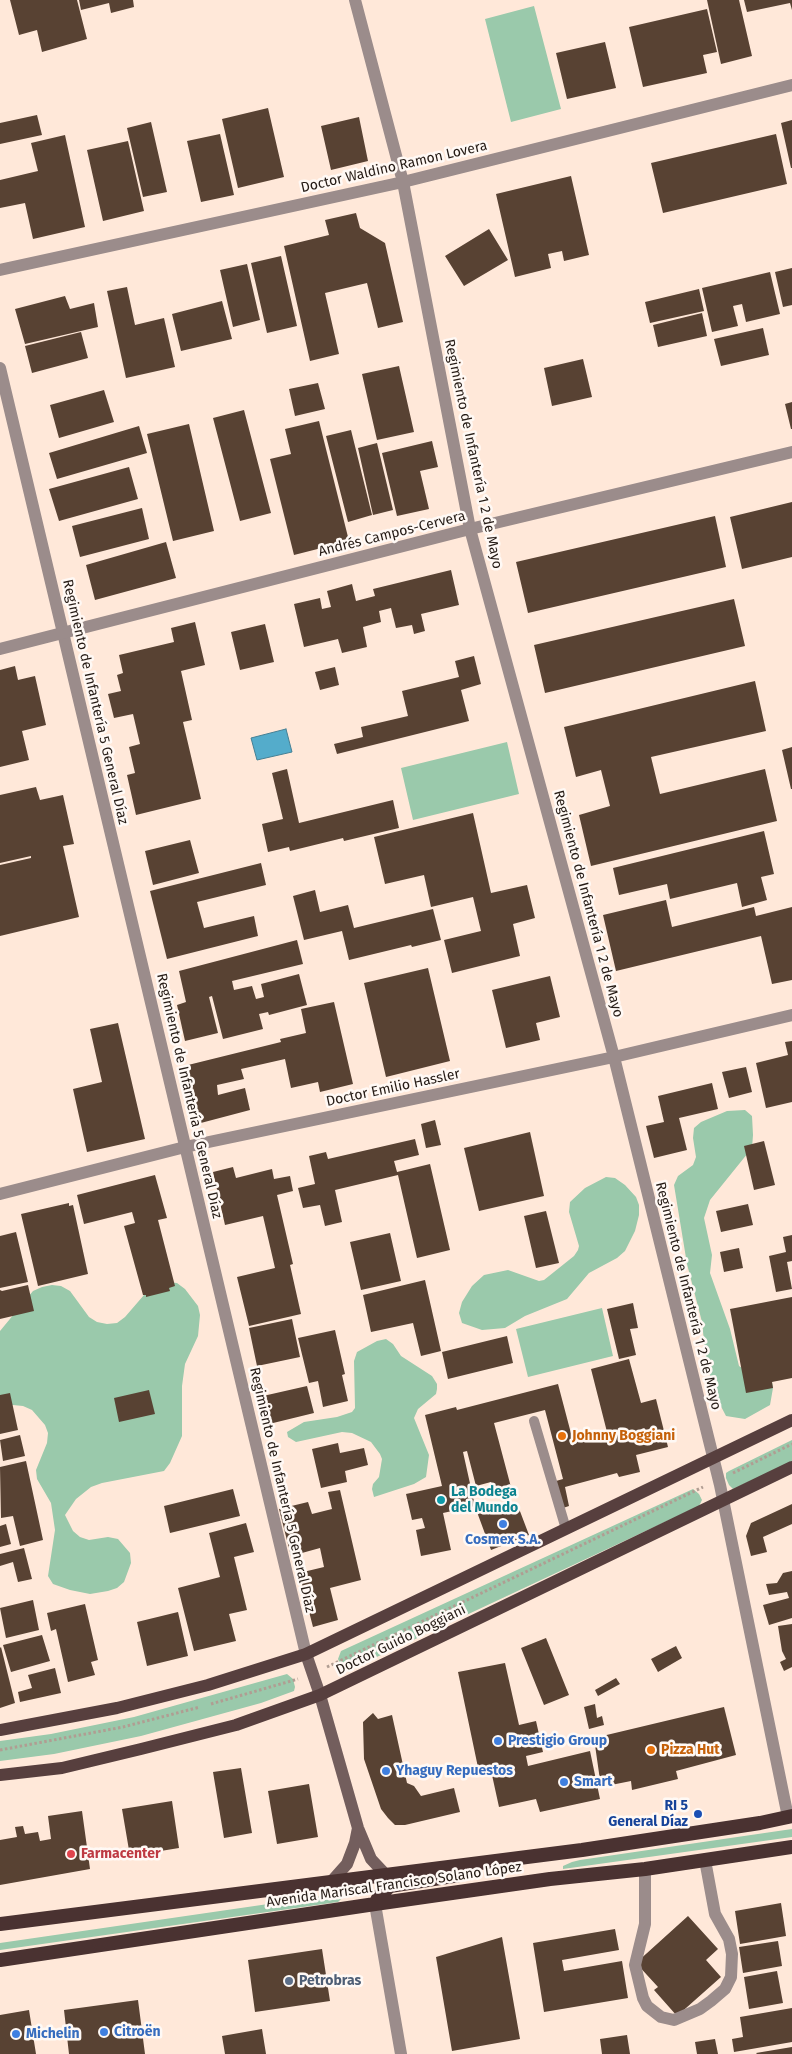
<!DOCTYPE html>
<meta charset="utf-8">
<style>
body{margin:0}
canvas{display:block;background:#ffe8d9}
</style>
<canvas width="792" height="2054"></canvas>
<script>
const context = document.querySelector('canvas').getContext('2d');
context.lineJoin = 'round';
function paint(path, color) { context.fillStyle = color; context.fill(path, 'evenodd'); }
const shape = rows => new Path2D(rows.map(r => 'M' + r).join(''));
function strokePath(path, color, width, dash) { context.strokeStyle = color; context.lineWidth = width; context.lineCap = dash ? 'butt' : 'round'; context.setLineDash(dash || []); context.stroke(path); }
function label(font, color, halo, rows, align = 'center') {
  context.font = font + ' "Fira Sans",sans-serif'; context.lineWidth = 5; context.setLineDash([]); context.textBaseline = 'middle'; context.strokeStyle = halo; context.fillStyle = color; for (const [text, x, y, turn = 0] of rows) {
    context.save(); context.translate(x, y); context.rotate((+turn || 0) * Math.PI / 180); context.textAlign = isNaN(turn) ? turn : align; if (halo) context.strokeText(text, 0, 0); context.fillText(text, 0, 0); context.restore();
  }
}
paint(shape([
 [534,6,561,109,511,122,485,19],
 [507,742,519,794,413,820,401,768],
 [745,1110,752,1116,753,1135,752,1148,710,1200,704,1218,712,1255,710,1273,730,1329,739,1366,747,1371,772,1382,773,1388,770,1405,745,1419,726,1416,713,1391,705,1351,702,1322,687,1264,674,1185,678,1176,693,1165,696,1157,693,1138,694,1128,701,1122,727,1111],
 [606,1177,615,1178,625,1185,636,1197,639,1205,639,1215,635,1231,625,1251,617,1258,589,1273,567,1299,525,1316,505,1328,482,1330,462,1323,459,1313,462,1302,472,1286,484,1275,508,1270,539,1281,544,1280,574,1256,578,1250,579,1246,569,1212,570,1202,585,1188],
 [168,1282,177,1283,185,1289,198,1306,200,1315,198,1336,185,1364,182,1386,182,1436,170,1463,164,1471,102,1483,91,1487,76,1499,65,1515,73,1531,80,1537,89,1540,108,1537,118,1539,130,1553,131,1563,124,1582,117,1588,108,1591,90,1594,70,1590,53,1584,48,1576,55,1530,51,1503,37,1479,36,1470,47,1443,48,1433,45,1425,32,1410,23,1406,13,1405,0,1409,0,1331,33,1291,42,1287,52,1285,61,1286,70,1291,89,1317,97,1322,107,1324,117,1323,125,1317,144,1295,160,1283],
 [602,1308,613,1356,528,1377,516,1329],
 [386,1339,393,1344,401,1356,432,1376,437,1384,437,1389,436,1394,418,1409,414,1418,429,1455,426,1477,414,1484,374,1497,372,1489,373,1484,379,1477,382,1459,380,1454,371,1442,352,1433,342,1432,296,1442,288,1437,287,1432,304,1422,337,1417,352,1412,355,1408,354,1361,357,1352,377,1341],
 [792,1440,792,1462,733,1489,729,1485,726,1478,726,1473,729,1471],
 [693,1489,699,1494,702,1500,699,1506,349,1670,341,1666,338,1659,341,1651],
 [287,1674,293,1679,295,1687,294,1691,261,1703,141,1736,54,1754,0,1761,0,1741,51,1734,134,1717],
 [792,1829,792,1837,563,1869,563,1866,572,1862,580,1860],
 [337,1894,341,1899,338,1902,0,1950,0,1943]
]), '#9ac9ab');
const water = shape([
 [286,729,292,752,257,760,251,738,286,729]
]);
paint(water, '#54accb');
strokePath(water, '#468094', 1);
paint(shape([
 [10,0,77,0,87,39,42,52,37,30,19,35],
 [79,0,133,0,134,7,111,13,109,3,81,10],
 [707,0,739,0,752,56,721,64],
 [744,0,792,0,792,10,790,3,747,12],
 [707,9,717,52,703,55,707,73,643,87,629,27],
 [605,42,616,88,567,99,556,53],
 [268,108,284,177,238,188,222,119],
 [37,115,42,135,0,144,0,123],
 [359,117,368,161,331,170,321,126],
 [792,120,792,168,791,168,781,123],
 [151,122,167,192,143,197,127,128],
 [220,134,234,195,201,202,187,141],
 [776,134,787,184,663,213,651,163],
 [65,135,85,227,33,239,25,203,0,208,0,180,38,171,31,143],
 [128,141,144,211,103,221,87,150],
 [571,176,589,255,564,261,562,251,548,254,551,268,515,277,496,194],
 [356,213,360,228,385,243,403,322,378,328,367,283,325,293,339,354,310,361,284,246,329,235,325,220],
 [489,229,508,260,464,286,445,256],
 [281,256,297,326,267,333,251,263],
 [247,264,260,320,233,327,220,270],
 [792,268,792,305,783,307,775,272],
 [770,272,780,314,746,322,742,304,733,306,738,326,712,332,702,288],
 [127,287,135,325,164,318,175,367,126,378,107,291],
 [699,289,704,311,650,323,645,302],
 [65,296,70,309,94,303,98,327,25,344,15,309],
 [222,301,232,339,181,351,172,314],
 [702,313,707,336,658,347,653,325],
 [763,328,769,355,721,366,714,339],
 [81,332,88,358,32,373,25,346],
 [583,359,592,397,552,406,544,368],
 [399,366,414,432,377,440,362,374],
 [318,383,325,409,295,416,289,389],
 [104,390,114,422,59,438,50,405],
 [792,402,792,429,791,429,785,404],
 [244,410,271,513,240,521,213,418],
 [319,421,349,541,294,555,270,459,291,454,285,429],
 [189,424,214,531,173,541,147,434],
 [139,426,147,453,57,479,49,453],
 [351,430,372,515,348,522,326,436],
 [432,441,438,467,420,471,429,509,397,516,382,453],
 [377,443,393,510,373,515,358,448],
 [129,467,138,499,59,521,49,489],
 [792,502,792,557,742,569,730,517],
 [142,508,149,539,80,557,72,526],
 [715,516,726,567,528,613,516,562],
 [166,542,176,578,95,600,86,565],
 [451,570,459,605,421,614,425,631,414,634,412,625,396,628,391,608,379,611,381,622,363,627,367,647,342,653,338,639,304,647,294,604,320,598,322,609,331,607,327,591,352,584,356,601,375,596,373,589],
 [734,599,745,646,545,693,534,645],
 [195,622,205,665,181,671,192,720,183,722,201,799,136,815,127,775,135,773,129,747,140,744,133,714,114,718,108,694,121,691,117,675,123,673,119,655,174,642,171,628],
 [265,624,274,662,240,670,231,632],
 [474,656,481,684,461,690,469,721,337,754,334,744,363,737,361,727,408,716,402,691,459,677,455,661],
 [15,666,18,680,35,676,46,725,22,731,29,760,0,767,0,670],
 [335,667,339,685,320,690,315,672],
 [755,681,766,731,651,757,660,794,765,769,777,821,591,866,579,815,610,806,601,770,576,777,564,727],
 [792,747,792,789,791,789,782,750],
 [287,769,299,823,393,800,399,828,344,841,343,838,290,851,289,847,268,852,262,824,283,819,272,773],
 [36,787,40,800,63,795,74,844,63,846,79,917,0,936,0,865,31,858,31,856,0,863,0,795],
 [473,813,491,893,527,885,535,918,513,924,520,956,452,973,444,940,481,931,473,897,431,907,424,875,385,884,374,837],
 [764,831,774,874,761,877,767,900,742,907,737,883,670,899,667,884,619,895,613,868],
 [190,840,199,873,153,885,145,851],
 [261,863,266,885,197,902,204,928,254,916,258,936,167,959,150,891],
 [315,890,320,912,348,905,354,928,433,909,441,940,412,947,411,945,349,960,342,931,304,940,293,896],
 [666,900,672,927,754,907,756,916,792,907,792,980,772,984,761,936,616,971,603,915],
 [297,940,303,964,232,981,234,990,252,986,256,999,264,997,261,984,299,974,307,1005,269,1015,268,1012,259,1014,263,1029,223,1039,212,996,209,997,218,1033,185,1041,177,1005,186,1002,179,971],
 [428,968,450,1061,386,1077,364,983],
 [550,976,560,1017,536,1023,540,1040,506,1048,492,990],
 [334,1002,353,1084,320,1092,318,1082,291,1088,285,1059,241,1069,244,1079,217,1085,218,1095,245,1088,250,1110,197,1124,184,1066,281,1042,280,1039,306,1033,301,1009],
 [118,1023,145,1139,87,1152,73,1089,102,1082,90,1029],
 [792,1041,792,1102,766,1108,756,1063,788,1055,785,1042],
 [746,1067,752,1092,729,1098,722,1072],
 [712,1083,718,1109,679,1118,687,1150,654,1158,646,1126,664,1122,658,1096],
 [435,1120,441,1145,426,1148,421,1124],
 [530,1132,544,1196,479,1211,464,1148],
 [415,1139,419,1155,394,1161,397,1172,430,1164,450,1250,417,1258,398,1175,335,1190,342,1222,325,1226,320,1205,303,1208,298,1188,315,1184,309,1156,326,1152,328,1159],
 [764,1141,775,1185,754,1190,744,1146],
 [233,1167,236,1178,272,1169,274,1179,290,1176,293,1191,277,1195,293,1264,290,1265,301,1314,249,1326,237,1277,275,1268,263,1216,225,1225,213,1172],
 [155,1175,167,1218,158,1220,175,1286,169,1288,170,1291,146,1297,146,1295,143,1295,124,1226,135,1223,132,1212,84,1224,77,1195],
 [69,1203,69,1206,73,1205,88,1274,38,1286,21,1214],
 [748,1204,753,1225,721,1232,716,1211],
 [546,1211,559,1263,536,1268,524,1216],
 [16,1232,28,1282,0,1288,0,1236],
 [390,1233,401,1281,361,1290,350,1242],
 [792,1235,792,1261,787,1262,792,1289,776,1292,769,1256,786,1252,783,1237],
 [739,1248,743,1268,724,1272,720,1252],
 [425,1280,441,1351,421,1356,413,1323,371,1332,363,1295],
 [28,1285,34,1311,0,1319,0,1290,2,1291],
 [792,1297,792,1378,772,1382,773,1388,746,1393,730,1309],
 [633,1303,638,1328,630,1329,636,1355,619,1359,607,1309],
 [292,1319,300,1357,257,1366,249,1328],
 [335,1330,345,1374,342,1375,348,1401,323,1407,318,1381,309,1383,298,1338],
 [507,1336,513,1363,448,1379,442,1352],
 [629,1359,641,1403,656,1399,668,1447,636,1455,640,1472,619,1477,617,1473,565,1487,569,1506,563,1508,556,1481,563,1479,545,1410,494,1423,512,1491,495,1496,491,1482,476,1486,467,1451,463,1452,475,1506,443,1513,451,1550,421,1556,416,1530,425,1528,422,1518,412,1520,406,1494,442,1486,425,1415,456,1407,457,1410,558,1384,573,1441,607,1432,591,1369],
 [307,1386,314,1413,269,1424,263,1396],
 [149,1390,155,1414,119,1422,114,1398],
 [10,1393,18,1430,0,1434,0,1395],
 [20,1435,25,1456,3,1461,0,1440],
 [338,1443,340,1453,364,1448,368,1465,345,1471,347,1482,321,1488,312,1449],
 [26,1461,43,1540,20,1546,13,1516,1,1518,0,1467],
 [233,1489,240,1516,170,1533,164,1506],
 [340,1490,361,1580,330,1588,338,1620,313,1627,299,1573,324,1567,320,1548,291,1556,279,1509,308,1502,312,1514,332,1509,328,1492],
 [792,1504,792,1524,763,1537,767,1552,751,1556,746,1536,751,1523],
 [497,1505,500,1513,518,1506,529,1535,491,1550,477,1512],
 [246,1523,254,1552,234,1557,247,1610,229,1614,236,1641,194,1651,178,1588,220,1577,209,1533],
 [6,1524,11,1544,0,1547,0,1526],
 [24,1548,32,1579,18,1582,13,1562,0,1566,0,1554],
 [792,1571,792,1618,769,1625,763,1605,789,1598,787,1592,769,1595,766,1584,777,1583,783,1573],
 [33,1600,39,1630,6,1638,0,1608],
 [85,1604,98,1660,91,1662,95,1675,68,1682,56,1629,51,1631,47,1613],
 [178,1612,188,1656,147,1666,137,1622],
 [792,1624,792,1667,784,1671,780,1662,786,1659,782,1651,778,1626],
 [42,1635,50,1661,11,1672,3,1645],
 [546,1638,569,1695,544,1705,521,1648],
 [676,1646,682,1658,658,1672,651,1659],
 [1,1647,15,1703,0,1708,0,1648],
 [505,1663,519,1725,536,1721,543,1752,526,1756,528,1766,590,1751,600,1799,540,1812,536,1799,499,1807,492,1775,480,1777,458,1672],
 [55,1668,61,1693,20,1702,18,1692,32,1688,28,1675],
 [616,1678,620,1684,598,1696,595,1690],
 [595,1704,597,1718,602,1716,604,1725,589,1729,584,1707],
 [724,1707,736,1755,676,1771,678,1779,632,1790,631,1781,601,1787,594,1738],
 [373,1713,378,1719,392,1715,407,1783,414,1786,421,1796,454,1788,460,1812,405,1825,395,1825,388,1818,381,1809,364,1759,363,1722],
 [241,1768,252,1833,224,1838,213,1772],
 [309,1784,318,1837,277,1844,268,1791],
 [172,1801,179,1848,130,1856,122,1809],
 [82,1811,90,1869,0,1885,0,1840,17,1837,15,1827,23,1826,25,1834,38,1832,40,1841,51,1839,48,1816],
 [781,1903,786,1936,740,1944,735,1911],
 [688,1916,718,1949,706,1960,721,1977,677,2016,654,1990,658,1987,636,1963],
 [615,1929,619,1950,562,1960,564,1971,622,1961,628,1998,544,2012,533,1943],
 [502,1937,520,2039,452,2051,436,1957],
 [778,1941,782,1966,743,1973,739,1947],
 [322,1949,330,2001,255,2012,248,1960],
 [777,1971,783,2003,749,2009,744,1977],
 [138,2000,145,2054,69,2054,64,2010],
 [792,2008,792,2042,734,2052,732,2039,743,2037,740,2017],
 [29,2010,36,2054,0,2054,0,2015],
 [262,2029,266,2054,225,2054,222,2036],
 [627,2035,630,2054,602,2054,600,2039],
 [715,2039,718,2054,697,2054,695,2042],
 [792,2047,792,2054,757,2054,756,2053]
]), '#584233');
strokePath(shape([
 [733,1473,792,1444],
 [327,1667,703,1487],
 [211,1704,298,1679],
 [0,1750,123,1727,200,1707]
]), '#b09d92', 3, [2.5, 2.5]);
strokePath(shape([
 [534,1421,566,1529]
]), '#9b8c8b', 10);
strokePath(shape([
 [355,0,403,182,470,529,614,1057,720,1485,788,1817],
 [0,270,403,182,792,85],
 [0,368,306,1654],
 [0,1194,185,1147,614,1057,792,1015],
 [645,1869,645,1924,635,1965,643,1998,647,2006,661,2017,674,2020,700,2009,711,2001,725,1989,731,1977,732,1954,729,1939,715,1914,705,1860],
 [375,1904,401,2054]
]), '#9b8c8b', 12);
strokePath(shape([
 [0,649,470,529,792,452]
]), '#9b8c8b', 12);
strokePath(shape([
 [306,1654,320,1695,358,1828,371,1859,386,1875],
 [331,1882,347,1864,355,1843,358,1828]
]), '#735e5d', 12);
strokePath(shape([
 [0,1730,117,1708,208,1685,306,1654,792,1420],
 [0,1775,62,1768,141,1749,236,1725,320,1695,792,1467]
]), '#573f3e', 12);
strokePath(shape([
 [375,1904,380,1895,390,1886,459,1875],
 [0,1924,582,1850,760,1823,792,1816],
 [0,1960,375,1904,550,1879,645,1869,792,1847]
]), '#4a3231', 14);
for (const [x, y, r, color] of [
 [562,1436,5,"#e8710a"],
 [441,1500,5,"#0f9aa8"],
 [503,1524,5,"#3f7fe0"],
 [498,1741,5,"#3f7fe0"],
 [651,1750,5,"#e8710a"],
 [386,1771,5,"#3f7fe0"],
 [564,1782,5,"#3f7fe0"],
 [698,1814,5,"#1a4fb4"],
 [71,1854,5,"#e0444e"],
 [289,1981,5,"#5c6f8a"],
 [104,2032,5,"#3f7fe0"],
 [16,2034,5,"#3f7fe0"]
]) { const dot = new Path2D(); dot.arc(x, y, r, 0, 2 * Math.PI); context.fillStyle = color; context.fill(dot); strokePath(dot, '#fff9f5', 2); }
label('14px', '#251b15', '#fff9f5', [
 ["Doctor Waldino Ramon Lovera",394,167,-13],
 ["Regimiento de Infantería 1 2 de Mayo",473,454,78],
 ["Andrés Campos-Cervera",392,534,-14],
 ["Regimiento de Infantería 5 General Díaz",95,702,77],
 ["Regimiento de Infantería 1 2 de Mayo",588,904,75],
 ["Doctor Emilio Hassler",393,1088,-12],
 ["Regimiento de Infantería 5 General Díaz",189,1096,77],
 ["Regimiento de Infantería 1 2 de Mayo",688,1296,76],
 ["Regimiento de Infantería 5 General Díaz",282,1490,77],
 ["Doctor Guido Boggiani",401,1640,-26],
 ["Avenida Mariscal Francisco Solano López",394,1885,-8]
]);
label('bold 14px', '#c56008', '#fff9f5', [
 ["Johnny Boggiani",572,1436],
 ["Pizza Hut",661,1750]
], 'left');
label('bold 14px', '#0d838f', '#fff9f5', [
 ["La Bodega",451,1492],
 ["del Mundo",451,1508]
], 'left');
label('bold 14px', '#366cbe', '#fff9f5', [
 ["Cosmex S.A.",503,1540,"center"],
 ["Prestigio Group",508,1741],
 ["Yhaguy Repuestos",396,1771],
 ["Smart",574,1782],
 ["Citroën",114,2032],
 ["Michelin",26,2034]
], 'left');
label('bold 14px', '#164399', '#fff9f5', [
 ["RI 5",688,1806],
 ["General Díaz",688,1822]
], 'right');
label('bold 14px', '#be3a42', '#fff9f5', [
 ["Farmacenter",81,1854]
], 'left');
label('bold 14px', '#4e5e75', '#fff9f5', [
 ["Petrobras",299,1981]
], 'left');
</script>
